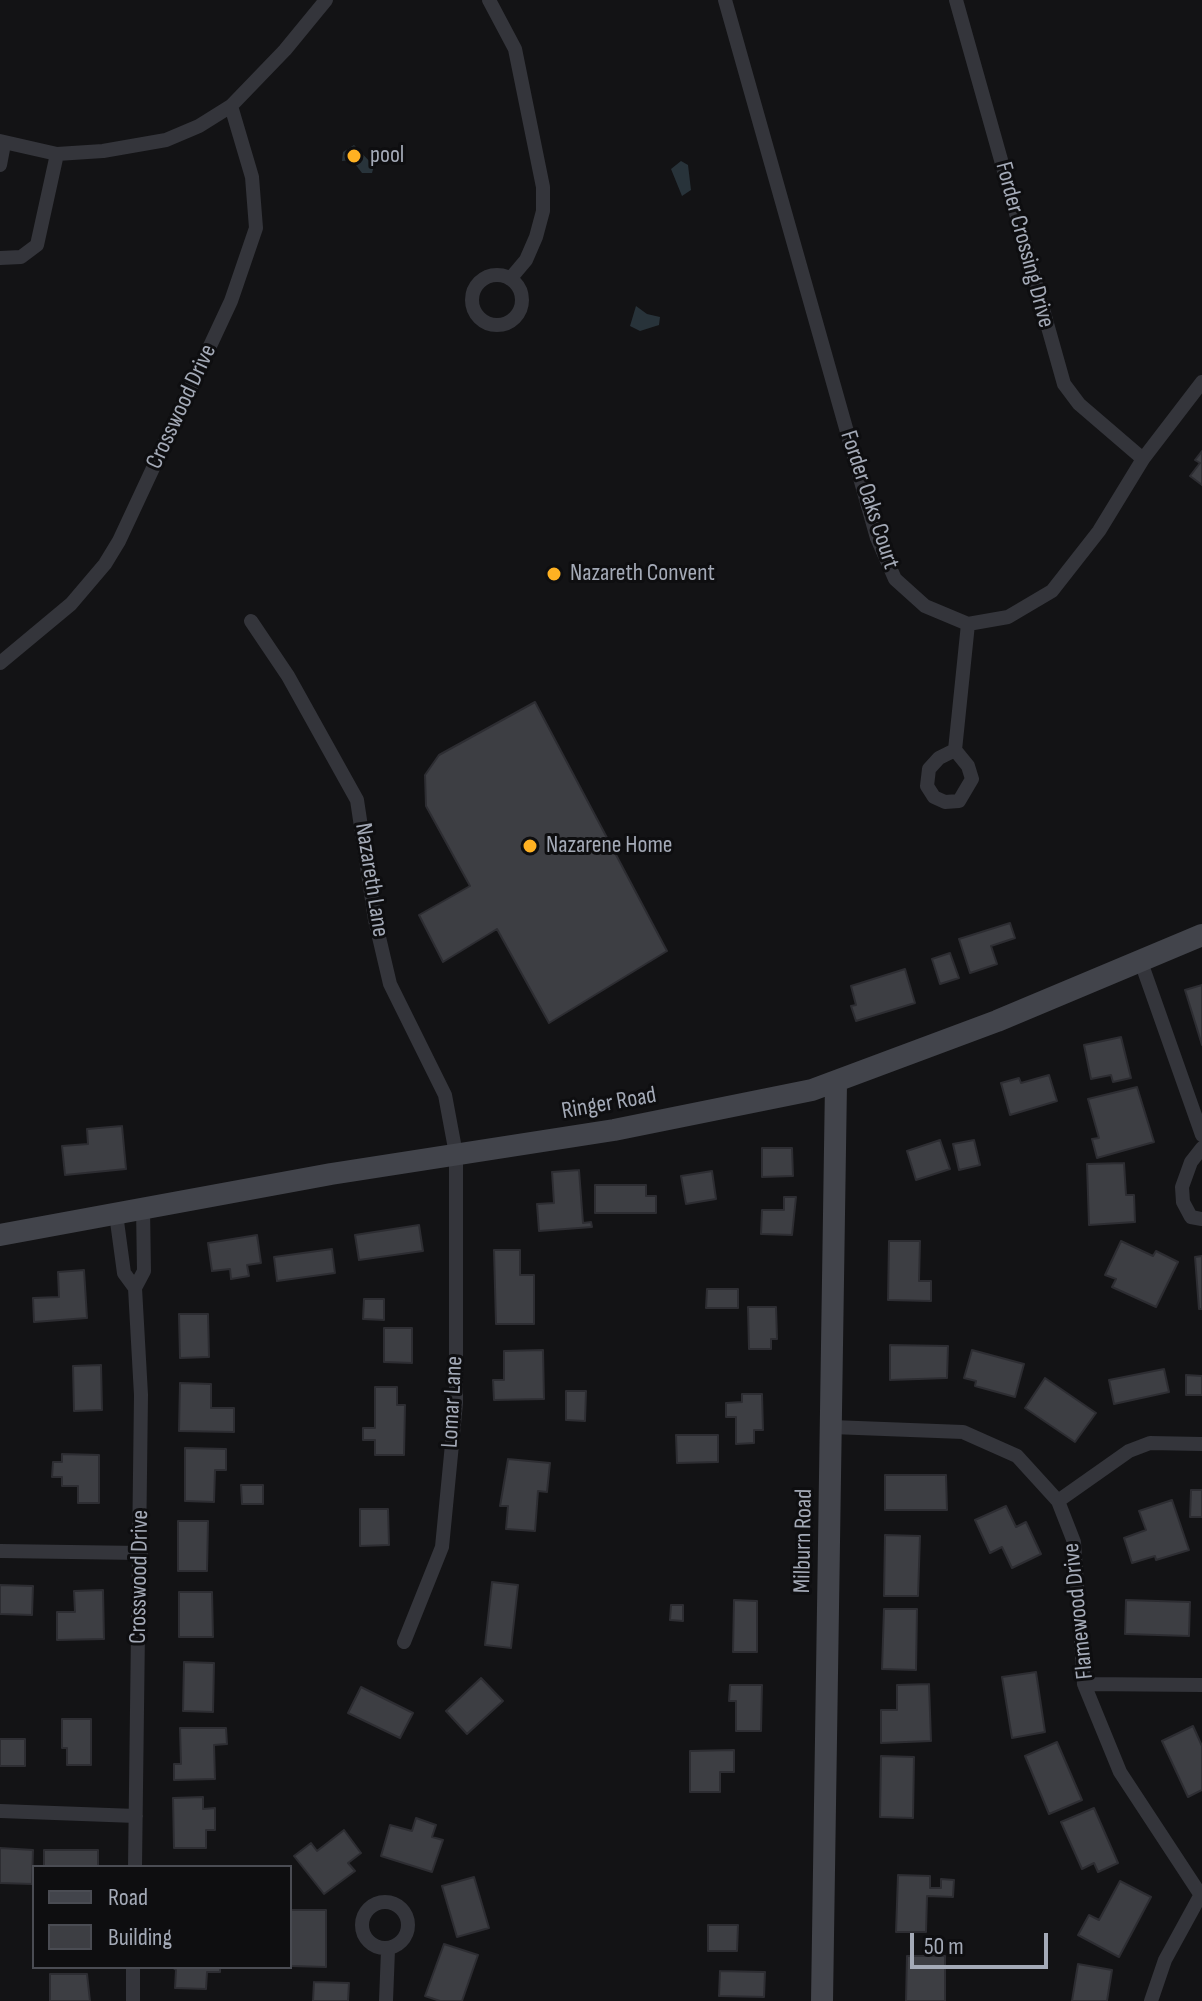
<!DOCTYPE html>
<style>
body{margin:0}
#map{position:relative;width:1202px;height:2001px;overflow:hidden;background:#131315;font-family:"Sofia Sans Condensed",sans-serif}
canvas{display:block}
.legend{position:absolute;left:32px;top:1865px;width:260px;height:104px;box-sizing:border-box;background:#0e0e10;border:2px solid #4a4c53;margin:0;padding:10px 14px;list-style:none;font-size:24px;color:#a4aab7}
.legend li{display:flex;align-items:center;gap:16px;height:40px}
.legend b{width:40px;border:2px solid #4a4c53}
.scale{position:absolute;left:910px;top:1933px;width:138px;height:36px;box-sizing:border-box;border:4px solid #a4aab7;border-top:0;padding-left:10px;font-size:24px;line-height:28px;white-space:nowrap;color:#a4aab7;-webkit-text-stroke:6px #0e0e10;paint-order:stroke}
</style>
<div id="map">
<canvas width="1202" height="2001"></canvas>
<ul class="legend">
<li><b style="height:10px;background:#42444b"></b>Road</li>
<li><b style="height:22px;background:#3d3e43"></b>Building</li>
</ul>
<div class="scale">50 m</div>
</div>
<script>
const context = document.querySelector('canvas').getContext('2d');
context.lineJoin = 'round';
function paint(path, color) { context.fillStyle = color; context.fill(path, 'evenodd'); }
const shape = rows => new Path2D(rows.map(r => 'M' + r).join(''));
function strokePath(path, color, width, dash) { context.strokeStyle = color; context.lineWidth = width; context.lineCap = dash ? 'butt' : 'round'; context.setLineDash(dash || []); context.stroke(path); }
function label(font, color, halo, rows, align = 'center') {
  context.font = font + ' "Sofia Sans Condensed",sans-serif'; context.lineWidth = 6; context.setLineDash([]); context.textBaseline = 'middle'; context.strokeStyle = halo; context.fillStyle = color; for (const [text, x, y, turn = 0] of rows) {
    context.save(); context.translate(x, y); context.rotate((+turn || 0) * Math.PI / 180); context.textAlign = isNaN(turn) ? turn : align; if (halo) context.strokeText(text, 0, 0); context.fillText(text, 0, 0); context.restore();
  }
}
paint(shape([
 [354,145,374,166,372,173,362,173,352,160,342,161,343,152],
 [681,161,688,165,691,190,682,196,671,169],
 [636,306,647,314,660,317,659,325,640,331,630,326]
]), '#28333a');
const building = shape([
 [1202,451,1202,485,1190,476,1200,463,1195,460,1202,451],
 [535,702,667,951,549,1023,497,929,443,962,419,915,470,886,426,806,425,775,439,755,535,702],
 [1010,923,1015,938,991,946,997,964,970,973,959,939,1010,923],
 [950,953,959,978,940,984,932,959,950,953],
 [905,969,915,1003,856,1021,851,1006,856,1005,851,986,905,969],
 [1202,985,1202,1045,1185,990,1202,985],
 [1121,1037,1131,1078,1113,1082,1111,1075,1091,1079,1084,1045,1121,1037],
 [1049,1075,1057,1101,1010,1115,1001,1083,1019,1078,1021,1083,1049,1075],
 [1137,1087,1154,1142,1097,1158,1092,1139,1099,1138,1088,1099,1137,1087],
 [122,1126,126,1169,65,1175,62,1146,88,1144,87,1129,122,1126],
 [940,1140,950,1169,916,1180,907,1151,940,1140],
 [974,1140,980,1165,959,1170,953,1144,974,1140],
 [762,1148,792,1148,793,1176,762,1177,762,1148],
 [1124,1163,1126,1195,1134,1195,1135,1222,1089,1225,1087,1164,1124,1163],
 [579,1170,583,1223,591,1222,592,1227,539,1231,537,1204,554,1203,552,1172,579,1170],
 [712,1171,716,1199,686,1204,681,1176,712,1171],
 [595,1185,646,1185,646,1196,656,1196,656,1213,595,1213,595,1185],
 [784,1197,796,1197,792,1235,761,1234,762,1210,784,1210,784,1197],
 [419,1225,423,1251,359,1260,355,1235,419,1225],
 [257,1235,261,1263,247,1265,249,1276,231,1279,230,1269,212,1271,208,1243,257,1235],
 [889,1241,920,1241,919,1281,931,1281,931,1301,888,1300,889,1241],
 [1121,1241,1153,1256,1156,1251,1178,1262,1156,1307,1112,1287,1116,1279,1105,1275,1121,1241],
 [332,1249,335,1273,277,1281,274,1257,332,1249],
 [494,1250,520,1250,520,1275,534,1275,534,1324,496,1324,494,1250],
 [1202,1256,1202,1309,1199,1309,1195,1257,1202,1256],
 [84,1270,87,1318,34,1322,33,1298,59,1297,58,1272,84,1270],
 [707,1289,738,1289,738,1308,706,1308,707,1289],
 [364,1299,384,1299,384,1320,363,1319,364,1299],
 [748,1307,776,1307,777,1339,771,1339,771,1349,749,1349,748,1307],
 [179,1314,208,1314,209,1357,180,1358,179,1314],
 [384,1328,412,1328,412,1363,384,1362,384,1328],
 [890,1345,948,1346,947,1378,890,1380,890,1345],
 [543,1350,544,1399,494,1400,493,1380,504,1380,504,1351,543,1350],
 [972,1350,1024,1364,1015,1397,975,1386,976,1381,964,1378,972,1350],
 [101,1365,102,1410,74,1411,73,1366,101,1365],
 [1164,1369,1169,1392,1114,1404,1109,1380,1164,1369],
 [1186,1375,1202,1376,1202,1395,1186,1395,1186,1375],
 [1045,1378,1096,1413,1075,1442,1025,1408,1045,1378],
 [180,1383,211,1384,211,1408,234,1408,234,1432,179,1431,180,1383],
 [375,1387,397,1387,397,1405,405,1405,404,1455,375,1455,375,1440,363,1440,363,1428,375,1428,375,1387],
 [566,1391,586,1391,585,1421,566,1420,566,1391],
 [742,1394,762,1394,763,1430,754,1430,754,1443,736,1444,736,1417,726,1417,726,1403,742,1402,742,1394],
 [676,1435,718,1435,718,1462,677,1463,676,1435],
 [185,1448,226,1449,226,1470,215,1470,214,1502,185,1501,185,1448],
 [62,1454,99,1455,99,1503,78,1503,78,1486,62,1486,62,1477,52,1477,53,1462,62,1462,62,1454],
 [508,1459,550,1463,547,1492,538,1491,535,1531,506,1529,508,1506,500,1506,508,1459],
 [885,1475,946,1475,947,1510,885,1510,885,1475],
 [241,1485,263,1485,263,1504,242,1504,241,1485],
 [1191,1490,1202,1490,1202,1517,1190,1517,1191,1490],
 [1172,1500,1189,1550,1156,1560,1155,1556,1132,1563,1124,1538,1146,1530,1139,1511,1172,1500],
 [1006,1506,1016,1527,1026,1522,1041,1554,1012,1568,1002,1547,990,1553,975,1520,1006,1506],
 [360,1509,388,1509,389,1545,360,1546,360,1509],
 [178,1521,208,1521,207,1571,178,1571,178,1521],
 [885,1535,920,1536,918,1596,884,1596,885,1535],
 [492,1582,518,1585,511,1648,485,1645,492,1582],
 [0,1585,33,1586,32,1615,0,1614,0,1585],
 [103,1590,104,1639,57,1640,57,1612,75,1612,74,1591,103,1590],
 [179,1592,212,1592,213,1637,179,1637,179,1592],
 [734,1600,757,1601,757,1652,733,1652,734,1600],
 [1126,1600,1190,1602,1189,1636,1125,1634,1126,1600],
 [671,1605,683,1605,683,1621,670,1620,671,1605],
 [884,1609,917,1609,916,1670,882,1669,884,1609],
 [184,1662,214,1663,213,1712,183,1711,184,1662],
 [1036,1672,1045,1732,1012,1738,1002,1677,1036,1672],
 [481,1678,503,1701,467,1734,446,1711,481,1678],
 [929,1684,931,1741,881,1743,881,1710,897,1710,897,1685,929,1684],
 [730,1685,762,1685,761,1731,736,1731,736,1701,729,1701,730,1685],
 [361,1687,413,1713,400,1738,348,1713,361,1687],
 [62,1719,91,1719,91,1765,67,1765,67,1748,62,1748,62,1719],
 [1193,1726,1202,1746,1202,1790,1188,1797,1162,1741,1193,1726],
 [180,1728,226,1728,227,1744,214,1745,215,1779,174,1780,174,1764,181,1764,180,1728],
 [0,1739,25,1739,25,1766,0,1766,0,1739],
 [1057,1742,1082,1800,1049,1814,1025,1756,1057,1742],
 [734,1750,734,1772,720,1772,720,1792,690,1792,690,1751,734,1750],
 [881,1756,914,1757,913,1818,880,1817,881,1756],
 [203,1797,203,1809,215,1808,215,1830,206,1830,206,1848,174,1848,173,1798,203,1797],
 [1094,1808,1118,1863,1098,1872,1094,1863,1082,1869,1061,1822,1094,1808],
 [416,1818,436,1825,432,1837,443,1840,432,1872,381,1856,390,1825,412,1831,416,1818],
 [344,1830,361,1853,348,1863,355,1871,324,1894,294,1856,311,1843,317,1851,344,1830],
 [0,1848,33,1850,32,1884,0,1883,0,1848],
 [44,1850,98,1850,98,1867,44,1867,44,1850],
 [898,1875,930,1876,930,1888,941,1888,941,1879,954,1880,953,1897,927,1896,926,1932,896,1932,898,1875],
 [474,1877,489,1928,457,1937,442,1886,474,1877],
 [1120,1881,1151,1897,1119,1957,1078,1935,1089,1915,1099,1920,1120,1881],
 [291,1910,326,1910,326,1967,291,1966,291,1910],
 [708,1925,738,1925,737,1951,708,1951,708,1925],
 [444,1944,478,1955,462,2001,440,2001,425,1996,444,1944],
 [907,1956,945,1956,945,2001,906,2001,907,1956],
 [1078,1964,1112,1970,1107,2001,1072,2001,1078,1964],
 [172,1967,220,1967,220,1972,207,1972,206,1989,175,1988,176,1970,172,1967],
 [720,1971,765,1972,764,1997,719,1996,720,1971],
 [50,1974,87,1974,90,2001,50,2001,50,1974],
 [314,1982,349,1983,348,2001,313,2001,314,1982]
]);
paint(building, '#3d3e43');
strokePath(building, '#2d2d32', 2);
strokePath(shape([
 [489,0,515,49,543,187,543,211,536,237,526,260,510,279],
 [725,0,877,538,895,579,925,606,968,624,1008,617,1052,591,1099,531,1143,459,1202,382],
 [956,0,1064,384,1079,404,1143,459],
 [0,141,57,154,103,151,166,140,199,126,231,106,285,50,326,0],
 [0,165,4,144],
 [0,258,21,257,37,245,57,154],
 '472 300a25 25 0 1 1 50 0a25 25 0 1 1-50 0Z',
 [251,621,288,676,357,800,375,920,390,984,445,1095,456,1154,456,1403,442,1547,404,1642],
 [0,663,71,604,105,564,119,541,231,301,256,228,252,177,231,106],
 [955,750,968,766,972,779,959,801,945,802,934,797,927,786,929,769,939,758,955,750,968,624],
 [1141,962,1202,1135],
 [1202,1148,1191,1162,1182,1187,1183,1202,1191,1217,1202,1219],
 [116,1214,124,1273,135,1288],
 [832,1427,963,1432,1017,1456,1058,1501,1074,1542,1084,1684,1120,1772,1202,1897],
 [1058,1501,1129,1451,1150,1443,1202,1444],
 [0,1551,141,1553],
 [1084,1684,1202,1685],
 [0,1811,136,1816],
 [135,1867,141,1395,135,1288,144,1271,143,1208],
 '362 1925a23 23 0 1 1 46 0a23 23 0 1 1-46 0Z',
 [133,2001,133,1967],
 [386,2001,388,1950],
 [1151,2001,1165,1960,1200,1896]
]), '#34353b', 14);
strokePath(shape([
 [0,1235,331,1174,614,1130,812,1090,997,1021,1202,935],
 [822,2001,836,1083]
]), '#42444b', 22);
for (const [x, y, r, color] of [
 [354,156,8,"#ffb122"],
 [554,574,8,"#ffb122"],
 [530,846,8,"#ffb122"]
]) { const dot = new Path2D(); dot.arc(x, y, r, 0, 2 * Math.PI); context.fillStyle = color; context.fill(dot); strokePath(dot, '#0e0e10', 3); }
label('24px', '#a4aab7', '#0e0e10', [
 ["pool",370,156],
 ["Nazareth Convent",570,574],
 ["Nazarene Home",546,846]
], 'left');
label('24px', '#a4aab7', '#0e0e10', [
 ["Forder Crossing Drive",1024,245,75],
 ["Crosswood Drive",182,407,-65],
 ["Forder Oaks Court",869,500,72],
 ["Nazareth Lane",371,880,81],
 ["Ringer Road",609,1104,-10],
 ["Lomar Lane",453,1402,-87],
 ["Milburn Road",804,1541,-89],
 ["Crosswood Drive",140,1577,-89],
 ["Flamewood Drive",1079,1611,-96]
]);
</script>
